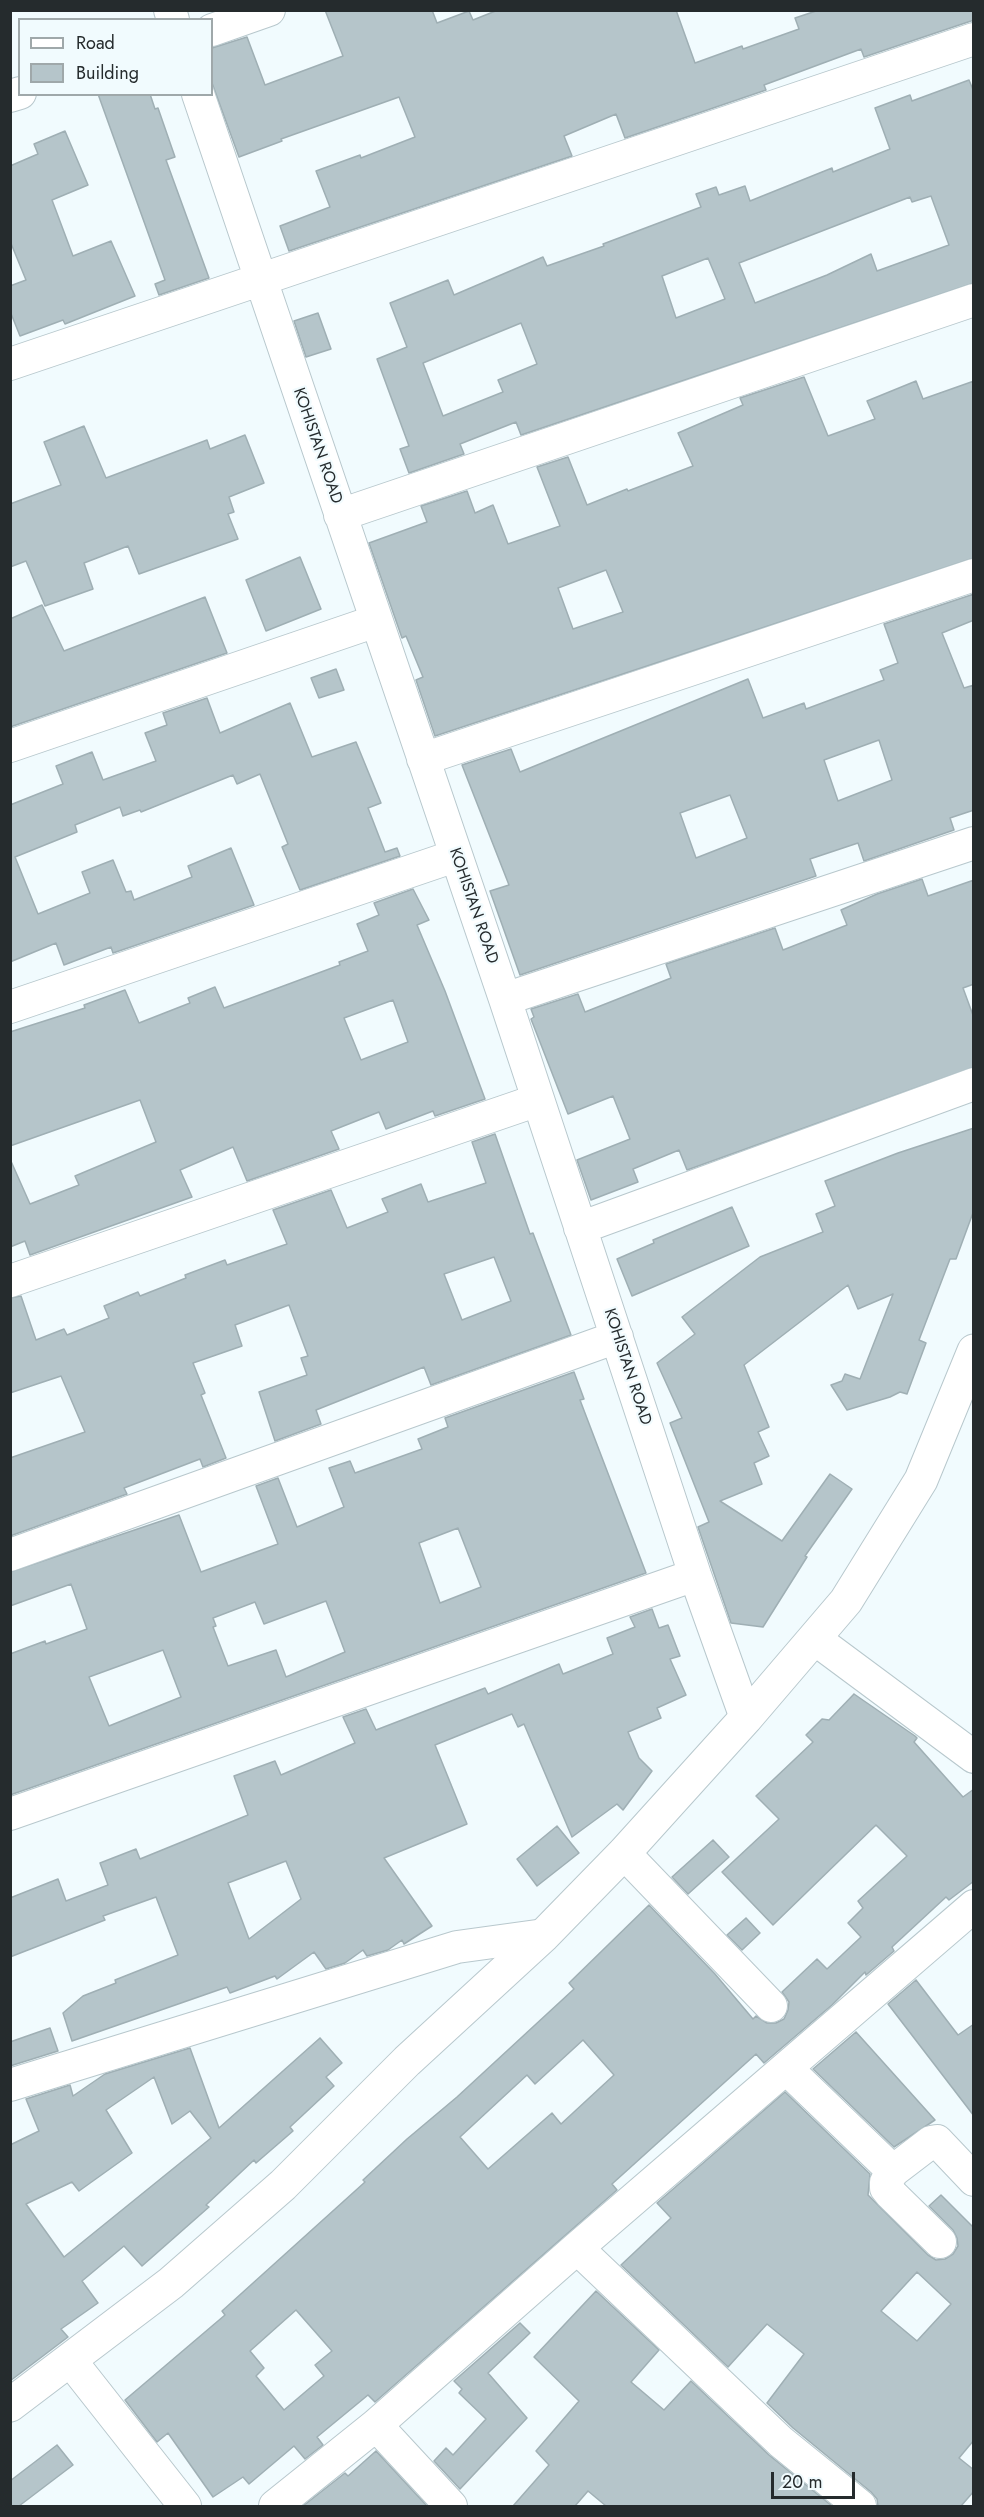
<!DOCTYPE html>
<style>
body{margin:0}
#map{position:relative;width:984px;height:2517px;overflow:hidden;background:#f1fbfe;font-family:Jost,sans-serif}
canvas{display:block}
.frame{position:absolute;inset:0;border:12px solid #252b2d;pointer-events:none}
.legend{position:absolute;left:18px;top:18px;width:195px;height:78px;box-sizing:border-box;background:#f1fbfe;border:2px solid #9fa8aa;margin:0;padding:8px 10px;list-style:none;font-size:18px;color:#252b2d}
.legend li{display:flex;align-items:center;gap:12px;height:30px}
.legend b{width:30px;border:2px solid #9fa8aa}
.scale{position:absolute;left:771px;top:2472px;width:84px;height:27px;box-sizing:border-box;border:3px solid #252b2d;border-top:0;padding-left:8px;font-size:18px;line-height:21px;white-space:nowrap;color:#252b2d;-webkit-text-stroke:4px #f1fbfe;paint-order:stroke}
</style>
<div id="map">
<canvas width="984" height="2517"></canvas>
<div class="frame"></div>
<ul class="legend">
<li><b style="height:8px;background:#fff"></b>Road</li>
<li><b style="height:16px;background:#b5c5ca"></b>Building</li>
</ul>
<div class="scale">20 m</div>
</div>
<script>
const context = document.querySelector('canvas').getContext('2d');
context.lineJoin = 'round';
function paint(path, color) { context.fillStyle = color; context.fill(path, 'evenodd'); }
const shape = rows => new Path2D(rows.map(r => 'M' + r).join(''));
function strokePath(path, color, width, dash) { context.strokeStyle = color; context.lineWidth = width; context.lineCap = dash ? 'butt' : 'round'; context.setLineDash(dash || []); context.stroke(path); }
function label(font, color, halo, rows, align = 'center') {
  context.font = font + ' Jost,sans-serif'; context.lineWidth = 4.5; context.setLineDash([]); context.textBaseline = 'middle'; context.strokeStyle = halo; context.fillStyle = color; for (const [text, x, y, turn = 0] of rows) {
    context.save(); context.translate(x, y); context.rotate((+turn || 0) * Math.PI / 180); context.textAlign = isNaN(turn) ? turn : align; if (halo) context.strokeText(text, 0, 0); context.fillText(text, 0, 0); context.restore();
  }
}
const building = shape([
 [325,10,432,10,437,23,469,11,473,20,498,10,676,10,695,63,742,46,743,49,799,29,795,18,819,10,974,10,974,20,864,57,861,49,764,85,766,90,625,138,616,114,564,136,572,156,289,251,280,226,330,207,316,171,360,155,361,158,415,137,399,97,281,139,282,141,239,157,212,83,212,48,247,37,265,85,343,56,325,10],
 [969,80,974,92,974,283,521,435,516,422,460,444,464,454,409,473,400,449,409,446,377,359,407,347,390,303,448,280,454,295,543,257,547,266,604,246,603,244,701,207,696,194,716,187,719,195,745,186,750,201,832,168,833,172,890,149,875,108,910,95,912,101,969,80],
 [931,196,949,245,877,271,871,254,827,275,755,303,739,263,910,197,912,202,931,196],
 [708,258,725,299,676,318,662,276,708,258],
 [521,323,537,364,498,380,503,392,443,416,423,363,521,323],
 [98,94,150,94,155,109,158,108,175,157,166,160,209,278,159,295,155,284,165,280,98,94],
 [65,131,88,185,52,200,73,256,111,241,135,296,65,324,63,320,20,336,10,311,10,286,26,280,10,241,10,166,38,154,34,144,65,131],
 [318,313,331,349,306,357,294,321,318,313],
 [804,377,828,436,875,419,867,401,916,381,923,399,974,381,974,558,435,736,416,680,423,677,406,636,402,638,369,543,427,522,421,506,467,491,475,513,493,505,508,544,560,526,537,467,568,457,587,505,627,489,628,491,693,466,678,433,743,405,740,398,804,377],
 [606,570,623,612,573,629,558,588,606,570],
 [84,426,106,478,207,440,210,449,245,435,264,483,229,497,234,512,228,514,238,539,139,574,128,546,84,563,93,589,45,606,26,561,10,567,10,504,61,485,44,442,84,426],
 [300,557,321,609,266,631,246,580,300,557],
 [974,594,974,620,942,633,964,688,974,685,974,810,950,818,954,830,864,861,858,843,810,859,816,876,520,975,490,891,509,885,462,765,511,749,520,772,748,679,763,718,804,703,806,709,884,680,880,670,898,663,884,624,974,594],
 [879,740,892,780,838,801,824,760,879,740],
 [730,795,747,838,696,858,680,813,730,795],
 [205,597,227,653,10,727,10,619,42,605,64,651,205,597],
 [336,669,344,690,319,698,311,678,336,669],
 [207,698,220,733,290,703,312,757,356,742,381,803,368,808,385,852,397,848,400,856,300,890,282,847,288,844,260,774,237,784,233,775,141,812,140,810,123,816,120,807,75,825,77,832,15,857,38,914,90,893,82,872,113,860,126,892,131,891,134,900,192,877,188,866,231,848,254,905,113,953,111,947,64,965,56,943,10,962,10,805,63,784,56,766,92,752,103,780,156,761,145,733,167,725,163,713,207,698],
 [922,879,928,896,974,880,974,984,963,988,974,1018,974,1067,687,1170,679,1150,633,1169,638,1182,591,1200,577,1160,630,1139,613,1096,568,1114,531,1019,534,1017,531,1009,578,994,585,1012,671,978,666,964,775,928,783,950,847,925,841,910,877,894,922,879],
 [413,889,429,920,417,925,445,991,485,1099,435,1116,433,1111,386,1129,379,1112,331,1131,339,1149,247,1181,233,1147,180,1170,192,1197,30,1255,25,1241,10,1247,10,1159,30,1204,79,1185,75,1176,156,1142,140,1100,10,1146,10,1032,85,1008,84,1005,125,990,139,1023,190,1003,188,998,215,987,224,1008,340,965,339,962,368,951,357,924,379,915,374,903,413,889],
 [393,1000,408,1042,361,1060,344,1018,393,1000],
 [974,1128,974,1210,956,1259,950,1259,919,1340,926,1343,907,1394,900,1392,890,1397,847,1410,831,1385,842,1381,845,1374,860,1379,893,1294,858,1309,848,1285,744,1365,769,1427,758,1432,769,1456,754,1463,762,1484,720,1501,782,1541,830,1474,852,1489,805,1556,807,1557,763,1627,731,1623,698,1527,709,1522,670,1423,682,1418,657,1363,695,1334,682,1317,760,1257,823,1232,816,1214,835,1206,825,1181,898,1153,974,1128],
 [495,1134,530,1234,533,1233,571,1335,431,1385,424,1367,316,1410,321,1424,275,1441,259,1392,307,1375,301,1358,308,1356,289,1305,235,1325,242,1346,193,1363,205,1393,201,1395,226,1458,203,1467,200,1459,124,1488,127,1494,10,1536,10,1458,85,1432,61,1376,10,1393,10,1298,21,1296,36,1340,64,1329,67,1335,109,1318,104,1306,138,1292,140,1296,186,1278,185,1275,225,1260,227,1265,287,1244,273,1210,331,1190,347,1228,388,1212,382,1199,421,1184,428,1202,486,1183,472,1142,495,1134],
 [494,1257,511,1301,462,1320,444,1274,494,1257],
 [732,1207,749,1246,632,1296,617,1259,654,1243,653,1240,732,1207],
 [574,1372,584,1399,580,1400,646,1573,10,1795,10,1654,45,1641,46,1644,87,1629,71,1584,10,1606,10,1572,179,1515,201,1572,278,1544,256,1486,278,1478,297,1527,344,1507,329,1468,350,1461,355,1473,422,1449,418,1439,448,1427,445,1418,574,1372],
 [458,1528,481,1587,440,1603,419,1543,458,1528],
 [326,1601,345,1652,286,1677,276,1650,228,1666,213,1627,216,1626,213,1618,255,1602,264,1624,326,1601],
 [163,1650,181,1697,109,1726,89,1677,163,1650],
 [652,1609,659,1628,668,1625,680,1656,670,1659,686,1695,657,1708,661,1718,628,1732,639,1758,652,1771,623,1810,617,1804,572,1837,524,1724,518,1727,512,1714,435,1745,467,1824,384,1858,432,1926,404,1944,402,1940,388,1950,367,1956,363,1950,345,1963,326,1969,314,1952,277,1979,275,1976,230,1993,227,1987,72,2041,63,2013,83,1996,116,1983,115,1980,178,1955,156,1897,103,1916,105,1920,10,1957,10,1898,58,1879,66,1901,108,1885,100,1863,136,1849,140,1859,248,1815,234,1776,275,1761,281,1775,355,1743,343,1717,366,1709,376,1730,485,1688,488,1694,559,1664,563,1674,613,1654,607,1638,635,1627,630,1617,652,1609],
 [286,1861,301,1899,249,1939,228,1883,286,1861],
 [854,1694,915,1736,917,1738,914,1742,963,1797,974,1789,974,1881,949,1900,946,1897,892,1947,894,1951,866,1975,865,1972,832,2005,764,2063,756,2054,612,2184,617,2190,375,2402,368,2395,317,2437,323,2445,305,2459,294,2446,249,2484,243,2477,213,2497,168,2433,157,2442,125,2400,225,2315,222,2311,365,2182,363,2180,407,2139,457,2097,574,1989,569,1983,649,1905,715,1974,753,2019,756,2016,767,2023,776,2023,784,2019,788,2010,789,2002,782,1992,817,1959,827,1969,861,1937,848,1923,863,1908,858,1901,907,1856,876,1825,773,1925,722,1872,779,1819,756,1796,813,1742,806,1735,822,1719,829,1720,854,1694],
 [583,2040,614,2075,561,2124,552,2113,488,2169,460,2137,527,2075,535,2084,583,2040],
 [296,2310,332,2351,315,2365,324,2376,284,2410,256,2376,264,2368,250,2351,296,2310],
 [557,1826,579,1853,537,1886,517,1859,557,1826],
 [713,1840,729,1857,688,1894,672,1877,713,1840],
 [746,1918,760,1933,742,1950,727,1935,746,1918],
 [916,1980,958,2035,974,2024,974,2116,888,2004,916,1980],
 [50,2028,58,2051,10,2066,10,2042,50,2028],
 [856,2032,935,2120,894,2147,813,2069,856,2032],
 [320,2038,342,2063,326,2077,334,2086,290,2127,293,2131,256,2163,254,2160,206,2205,209,2207,142,2266,124,2246,82,2281,98,2303,61,2329,68,2337,10,2381,10,2145,39,2131,26,2099,70,2085,73,2096,105,2074,190,2048,219,2128,320,2038],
 [154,2077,172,2124,190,2111,211,2138,64,2257,26,2204,72,2182,79,2191,132,2153,106,2110,154,2077],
 [785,2092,870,2174,868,2195,928,2255,936,2260,945,2259,953,2254,958,2246,957,2238,953,2230,929,2206,941,2195,974,2228,974,2440,959,2458,974,2470,974,2491,961,2506,878,2506,877,2499,871,2492,793,2428,767,2403,804,2354,767,2324,728,2367,621,2265,671,2218,657,2203,785,2092],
 [917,2272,951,2304,917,2341,881,2311,917,2272],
 [596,2291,659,2350,631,2382,664,2410,691,2381,769,2455,832,2506,606,2506,588,2491,575,2506,513,2506,549,2465,536,2451,579,2401,534,2357,596,2291],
 [520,2323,530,2333,488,2373,527,2418,460,2489,434,2461,446,2448,453,2455,486,2419,459,2393,462,2389,454,2381,520,2323],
 [57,2445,73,2465,19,2506,10,2506,10,2481,57,2445],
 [376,2451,427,2506,303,2506,345,2473,348,2476,376,2451]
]);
paint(building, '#b5c5ca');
strokePath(building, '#9fafb4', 1.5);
const street = shape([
 [170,10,173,20],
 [212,30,269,10],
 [198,94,505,999,695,1575,746,1718],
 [10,96,20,93],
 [10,364,974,39],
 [340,515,974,300],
 [10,746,376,621],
 [423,759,974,575],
 [505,999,974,843],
 [10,1007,455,856],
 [580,1228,974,1084],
 [10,1281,538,1100],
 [10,1555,617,1337],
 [815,1639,974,1757],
 [10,1814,695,1575],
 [624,1853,771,2006],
 [786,2068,893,2171],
 [10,2085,457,1947,544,1935],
 [940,2242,890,2193,886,2188,886,2182,893,2171,931,2142,937,2141,974,2180],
 [577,2248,781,2442,860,2506],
 [70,2360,185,2506],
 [376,2425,451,2506],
 [275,2506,376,2425,577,2248,974,1906]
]);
const secondary = shape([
 [10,2405,171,2283,283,2185,407,2061,544,1935,624,1853,746,1718,846,1601,921,1480,974,1351]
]);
strokePath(street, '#b8c8cd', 34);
strokePath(secondary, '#b8c8cd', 35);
strokePath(street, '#fff', 32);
strokePath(secondary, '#fff', 33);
label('16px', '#252b2d', '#f1fbfe', [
 ["KOHISTAN ROAD",317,446,71],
 ["KOHISTAN ROAD",473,906,71],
 ["KOHISTAN ROAD",627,1367,72]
]);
</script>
